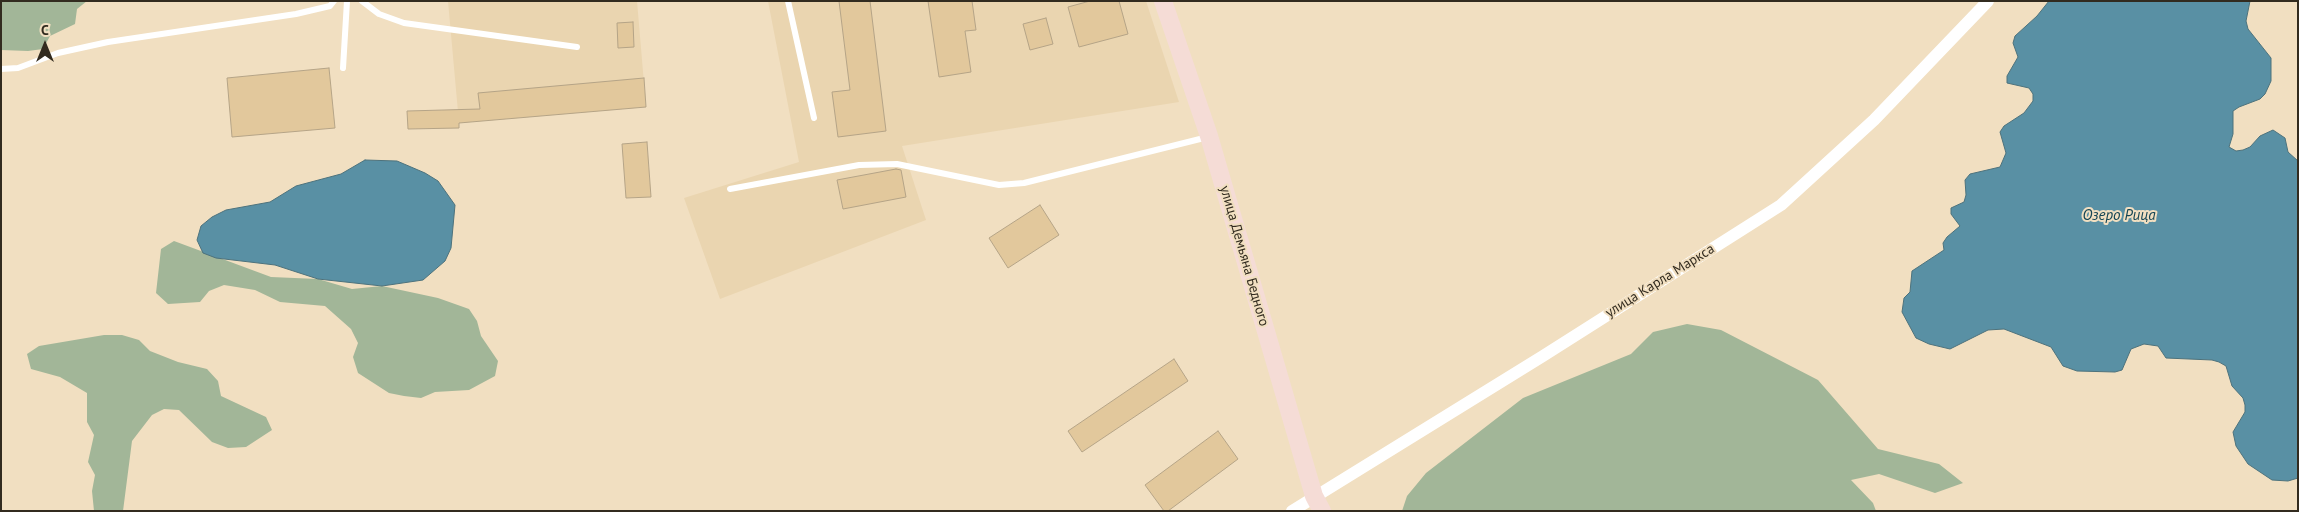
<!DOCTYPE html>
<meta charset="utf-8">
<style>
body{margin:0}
#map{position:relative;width:2299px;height:512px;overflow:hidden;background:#f1dfc1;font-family:"PT Sans",sans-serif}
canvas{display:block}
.frame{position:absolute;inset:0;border:2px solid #322b1f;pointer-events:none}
.north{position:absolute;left:20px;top:20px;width:50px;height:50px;-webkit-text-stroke:4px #f1dfc1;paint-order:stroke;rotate:0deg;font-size:14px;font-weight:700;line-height:20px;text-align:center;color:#322b1f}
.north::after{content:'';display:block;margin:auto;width:18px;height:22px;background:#322b1f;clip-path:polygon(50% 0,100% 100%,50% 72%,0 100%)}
</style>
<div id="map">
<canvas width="2299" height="512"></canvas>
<div class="frame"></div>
<div class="north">С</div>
</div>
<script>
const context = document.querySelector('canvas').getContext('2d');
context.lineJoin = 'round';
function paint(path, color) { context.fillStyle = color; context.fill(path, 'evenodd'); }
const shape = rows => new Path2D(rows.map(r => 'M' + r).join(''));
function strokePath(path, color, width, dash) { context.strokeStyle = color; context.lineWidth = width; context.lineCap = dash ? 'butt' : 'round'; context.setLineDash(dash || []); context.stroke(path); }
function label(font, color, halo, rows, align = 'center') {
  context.font = font + ' "PT Sans",sans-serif'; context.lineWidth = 4; context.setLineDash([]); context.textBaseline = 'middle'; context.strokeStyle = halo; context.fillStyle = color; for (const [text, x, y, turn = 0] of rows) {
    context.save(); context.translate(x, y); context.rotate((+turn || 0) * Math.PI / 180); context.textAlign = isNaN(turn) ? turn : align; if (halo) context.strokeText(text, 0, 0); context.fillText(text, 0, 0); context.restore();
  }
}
paint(shape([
 [448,1,637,1,646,107,459,123],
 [768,1,1146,1,1179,102,902,146,926,220,720,299,684,198,799,162]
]), '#ead5b0');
paint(shape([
 [1,1,87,1,77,9,75,24,50,36,43,49,28,51,1,50],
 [174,241,271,277,318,279,352,289,382,286,438,298,469,309,477,321,481,336,498,361,495,376,469,390,435,392,421,398,404,396,389,393,358,373,353,357,358,343,351,329,325,306,280,302,255,290,224,285,209,291,200,302,168,304,156,293,161,249],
 [1687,324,1721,330,1818,380,1878,449,1939,464,1963,483,1935,493,1879,474,1851,480,1873,503,1876,511,1402,511,1407,496,1426,473,1523,398,1631,354,1653,332],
 [104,335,122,335,139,340,150,351,178,362,207,369,218,381,221,396,266,417,272,430,246,447,228,448,212,442,179,410,164,409,152,415,132,441,123,511,94,511,92,491,95,475,88,462,94,435,87,422,87,393,60,377,31,369,27,354,39,346]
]), '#a2b698');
const water = shape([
 [2049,1,2250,1,2246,21,2248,29,2271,58,2271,81,2265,94,2260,99,2239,107,2233,111,2233,134,2229,147,2236,151,2243,150,2250,147,2260,136,2273,130,2285,138,2288,152,2298,161,2298,478,2288,481,2272,480,2248,464,2236,446,2233,432,2245,412,2245,405,2243,398,2232,386,2226,366,2219,362,2212,360,2166,358,2158,346,2144,344,2131,349,2122,370,2115,372,2077,371,2063,366,2051,347,2004,329,1988,330,1950,349,1929,344,1916,338,1902,312,1904,298,1910,292,1912,271,1944,250,1943,243,1947,237,1960,226,1951,214,1951,208,1964,202,1966,195,1965,180,1970,174,2000,167,2006,153,2000,132,2004,126,2024,113,2033,101,2033,94,2029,88,2007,83,2007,76,2018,57,2013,43,2015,36,2037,16,2049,1],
 [365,160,397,161,425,173,438,181,455,205,451,248,445,261,423,280,382,286,318,279,275,265,216,258,203,253,197,240,201,226,212,217,226,210,270,202,296,186,341,174,365,160]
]);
paint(water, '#5990a4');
strokePath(water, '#4d727c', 1);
const building = shape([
 [839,1,870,1,886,131,838,137,832,92,850,90,839,1],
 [928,1,972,1,976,30,965,31,971,72,939,77,928,1],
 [1090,1,1119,1,1128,34,1079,47,1068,7,1090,1],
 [1046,18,1053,44,1030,50,1023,24,1046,18],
 [633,22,634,47,618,48,617,23,633,22],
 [329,68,335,128,232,137,227,78,329,68],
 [644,78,646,107,459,123,459,128,408,129,407,111,480,109,478,93,644,78],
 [647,142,651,197,626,198,622,144,647,142],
 [896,169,901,170,906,197,843,209,837,180,896,169],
 [1040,205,1059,235,1008,268,989,238,1040,205],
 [1174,359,1188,381,1082,452,1068,431,1174,359],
 [1218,431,1238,459,1168,511,1164,511,1145,485,1218,431]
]);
paint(building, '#e2c89c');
strokePath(building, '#b5a487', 1);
strokePath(shape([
 [362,1,379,14,404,23,577,47],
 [788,1,814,118],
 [343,68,347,1],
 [1,69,18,68,58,53,108,42,296,14,330,6,334,1],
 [730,189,859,165,897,164,999,185,1024,183,1208,137]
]), '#fff', 6);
strokePath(shape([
 [1292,511,1543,356,1781,205,1874,120,1988,1]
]), '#fff', 12);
strokePath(shape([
 [1163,1,1209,136,1314,496,1322,511]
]), '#f5dcd6', 18);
label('14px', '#322b1f', '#f1dfc1', [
 ["улица Демьяна Бедного",1244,256,74],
 ["улица Карла Маркса",1660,281,-32]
]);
label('italic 15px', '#144554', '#f1dfc1', [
 ["Озеро Рица",2119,216]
]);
</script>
